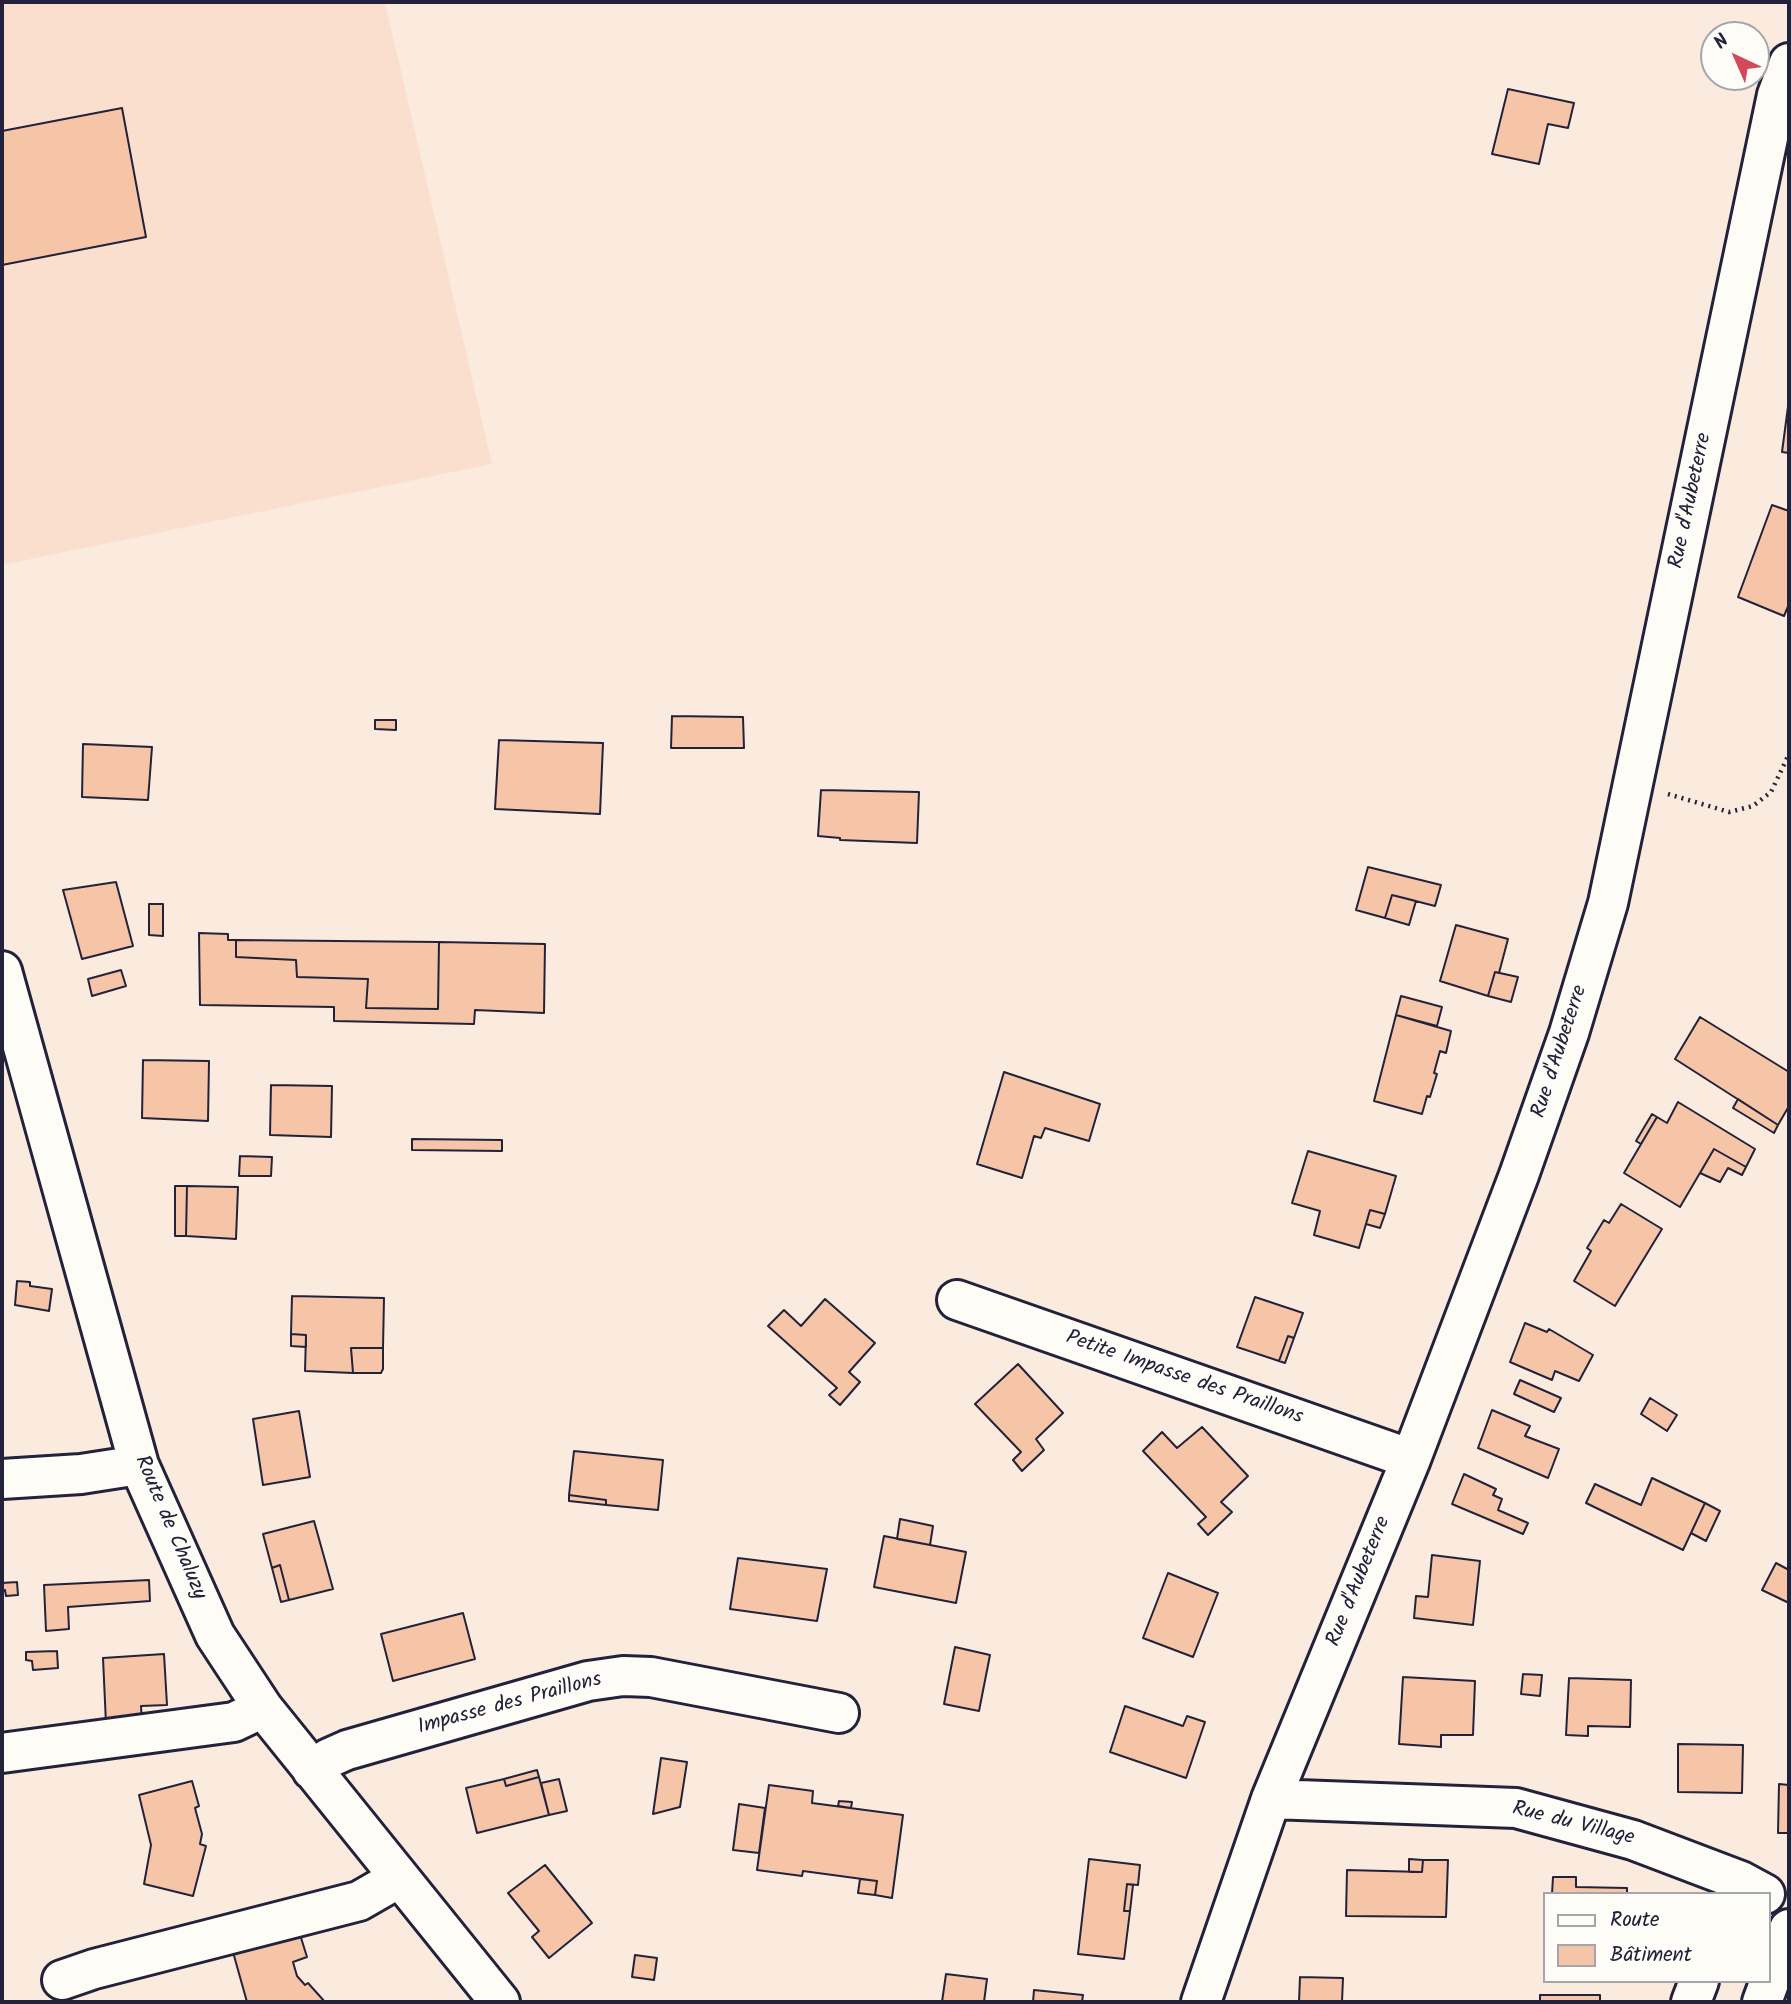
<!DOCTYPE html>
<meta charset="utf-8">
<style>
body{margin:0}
#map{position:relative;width:1791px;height:2004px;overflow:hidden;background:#fbebdf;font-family:Kalam,sans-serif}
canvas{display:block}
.frame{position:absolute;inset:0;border:4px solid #22223b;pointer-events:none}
.legend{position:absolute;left:1543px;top:1892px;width:228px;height:91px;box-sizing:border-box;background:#fdfcf7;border:2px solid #a5a5ac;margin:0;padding:9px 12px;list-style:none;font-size:21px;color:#22223b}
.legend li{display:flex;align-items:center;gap:14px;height:35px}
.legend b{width:35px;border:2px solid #a5a5ac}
.north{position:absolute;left:1700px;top:21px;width:70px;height:70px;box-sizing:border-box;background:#fdfcf7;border:2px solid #a5a5ac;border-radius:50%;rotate:316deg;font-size:19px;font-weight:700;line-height:28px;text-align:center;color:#22223b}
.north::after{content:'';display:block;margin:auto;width:24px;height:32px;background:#d1495b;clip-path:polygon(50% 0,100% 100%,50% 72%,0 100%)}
</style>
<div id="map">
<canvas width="1791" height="2004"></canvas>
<div class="frame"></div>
<ul class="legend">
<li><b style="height:9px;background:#fdfcf7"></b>Route</li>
<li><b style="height:19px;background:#f6c4a7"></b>Bâtiment</li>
</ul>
<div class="north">N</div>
</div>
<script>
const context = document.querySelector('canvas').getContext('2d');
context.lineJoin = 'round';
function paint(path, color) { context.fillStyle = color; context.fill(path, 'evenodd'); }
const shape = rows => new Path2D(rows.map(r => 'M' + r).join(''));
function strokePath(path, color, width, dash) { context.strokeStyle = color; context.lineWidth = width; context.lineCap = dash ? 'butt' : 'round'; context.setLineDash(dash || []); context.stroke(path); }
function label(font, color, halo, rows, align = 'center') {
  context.font = font + ' Kalam,sans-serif'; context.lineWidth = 5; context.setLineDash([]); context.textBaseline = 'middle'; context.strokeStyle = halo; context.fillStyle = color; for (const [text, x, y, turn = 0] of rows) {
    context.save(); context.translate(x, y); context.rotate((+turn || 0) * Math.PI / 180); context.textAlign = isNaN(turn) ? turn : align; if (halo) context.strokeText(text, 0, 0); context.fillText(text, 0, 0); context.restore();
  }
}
paint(shape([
 [2,2,385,2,492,464,2,565]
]), '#fadfce');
const building = shape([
 [1508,89,1574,103,1568,128,1548,124,1539,164,1492,154,1508,89],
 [122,108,146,237,2,265,2,131,122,108],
 [1789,399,1789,453,1782,452,1789,399],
 [1772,505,1789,511,1789,604,1784,616,1738,597,1772,505],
 [672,716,743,717,744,748,671,748,672,716],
 [375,720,396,720,396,730,375,729,375,720],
 [499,740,603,743,600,814,495,809,499,740],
 [83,744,152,747,148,800,82,797,83,744],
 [821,790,919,792,917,843,840,840,840,838,818,836,821,790],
 [1368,867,1441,885,1435,906,1392,895,1385,918,1356,910,1368,867],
 [116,882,133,946,82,959,63,890,116,882],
 [1392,895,1416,901,1409,925,1385,918,1392,895],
 [149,904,163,904,163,936,149,935,149,904],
 [1456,925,1508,939,1499,973,1495,972,1488,996,1440,981,1456,925],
 [199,933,228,934,228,940,236,940,236,957,296,960,297,977,368,979,366,1008,438,1009,439,942,545,944,544,1013,475,1010,474,1024,334,1021,334,1007,200,1005,199,933],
 [236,940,439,942,438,1009,366,1008,368,979,297,977,296,960,236,957,236,940],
 [121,970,126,986,92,996,88,979,121,970],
 [1495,972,1518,977,1511,1002,1488,996,1495,972],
 [1401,996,1442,1007,1437,1026,1396,1015,1401,996],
 [1396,1015,1451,1031,1446,1053,1440,1051,1434,1073,1437,1074,1430,1097,1427,1096,1422,1114,1374,1101,1396,1015],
 [1700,1017,1789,1072,1789,1106,1778,1125,1675,1059,1700,1017],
 [143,1060,209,1061,208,1121,142,1118,143,1060],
 [1004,1072,1100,1104,1089,1141,1045,1128,1041,1138,1034,1136,1022,1178,977,1164,1004,1072],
 [271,1085,332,1086,331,1137,270,1135,271,1085],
 [1738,1099,1778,1125,1774,1133,1733,1108,1738,1099],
 [1678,1102,1755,1149,1746,1167,1714,1149,1680,1207,1624,1173,1657,1117,1667,1123,1678,1102],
 [1652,1114,1657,1117,1641,1144,1636,1141,1652,1114],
 [412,1139,502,1140,502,1151,412,1150,412,1139],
 [1714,1149,1746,1167,1742,1175,1728,1168,1720,1182,1700,1173,1714,1149],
 [1308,1151,1396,1176,1385,1214,1370,1210,1359,1248,1314,1235,1320,1211,1292,1203,1308,1151],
 [240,1156,272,1157,271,1176,239,1176,240,1156],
 [175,1186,187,1186,186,1236,175,1236,175,1186],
 [187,1186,238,1187,236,1239,186,1236,187,1186],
 [1621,1204,1662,1229,1615,1306,1574,1281,1591,1251,1587,1248,1604,1220,1609,1223,1621,1204],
 [1370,1210,1385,1214,1380,1228,1366,1224,1370,1210],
 [17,1281,30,1282,30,1286,52,1289,49,1311,15,1305,17,1281],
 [292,1296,384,1298,383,1348,351,1348,353,1373,305,1371,306,1335,291,1334,292,1296],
 [1255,1297,1303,1313,1294,1338,1288,1336,1279,1361,1237,1347,1255,1297],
 [825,1299,875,1343,849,1372,860,1382,840,1405,829,1395,837,1388,768,1326,784,1310,801,1326,825,1299],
 [1525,1323,1547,1332,1549,1329,1593,1355,1579,1381,1555,1371,1552,1380,1510,1362,1525,1323],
 [291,1334,306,1335,306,1347,291,1346,291,1334],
 [1288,1336,1294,1338,1285,1363,1279,1361,1288,1336],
 [351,1348,383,1348,383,1369,381,1373,353,1373,351,1348],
 [1018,1364,1063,1413,1036,1439,1044,1450,1022,1471,1013,1460,1021,1452,975,1404,1018,1364],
 [1520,1380,1561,1398,1554,1412,1514,1394,1520,1380],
 [1650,1398,1677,1415,1667,1431,1641,1414,1650,1398],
 [1492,1410,1530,1426,1525,1436,1559,1449,1548,1478,1478,1448,1492,1410],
 [299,1411,310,1477,263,1485,253,1419,299,1411],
 [1202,1427,1248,1476,1221,1502,1232,1512,1208,1535,1198,1524,1206,1517,1143,1451,1162,1432,1177,1448,1202,1427],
 [574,1451,663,1460,658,1510,606,1505,606,1500,569,1495,574,1451],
 [1464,1474,1496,1489,1493,1495,1502,1499,1498,1510,1528,1523,1523,1534,1452,1504,1464,1474],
 [1652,1478,1705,1503,1683,1550,1586,1503,1595,1484,1641,1505,1652,1478],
 [569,1495,606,1500,606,1505,569,1501,569,1495],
 [1705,1503,1720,1511,1706,1541,1691,1533,1705,1503],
 [900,1519,933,1526,930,1545,897,1539,900,1519],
 [314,1521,333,1589,289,1600,280,1565,272,1568,263,1534,314,1521],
 [884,1536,966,1552,956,1603,874,1587,884,1536],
 [1432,1555,1480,1561,1473,1625,1414,1618,1416,1596,1428,1597,1432,1555],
 [738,1558,827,1569,817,1621,730,1609,738,1558],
 [1776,1563,1789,1570,1789,1603,1762,1590,1776,1563],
 [280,1565,289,1600,281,1602,272,1568,280,1565],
 [1168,1573,1218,1593,1193,1657,1143,1638,1168,1573],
 [149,1580,150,1601,68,1607,69,1629,46,1631,44,1585,149,1580],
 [17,1582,18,1595,6,1596,5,1590,2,1591,2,1583,17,1582],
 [463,1613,475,1659,393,1681,381,1634,463,1613],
 [955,1647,990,1655,979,1711,944,1704,955,1647],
 [57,1651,58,1668,33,1670,32,1661,26,1660,26,1652,57,1651],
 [164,1654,167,1705,141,1706,142,1723,106,1724,103,1658,164,1654],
 [1523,1674,1542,1675,1540,1696,1521,1694,1523,1674],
 [1403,1677,1475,1681,1473,1735,1441,1735,1441,1747,1399,1744,1403,1677],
 [1569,1678,1631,1680,1630,1727,1588,1726,1588,1736,1566,1735,1569,1678],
 [1125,1706,1183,1726,1187,1716,1205,1722,1186,1778,1110,1752,1125,1706],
 [1678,1744,1743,1745,1742,1793,1678,1792,1678,1744],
 [661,1758,687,1762,680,1807,653,1814,661,1758],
 [537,1770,539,1777,506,1786,504,1779,537,1770],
 [539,1777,549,1815,477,1833,466,1788,504,1779,506,1786,539,1777],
 [559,1779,567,1811,549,1815,541,1783,559,1779],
 [192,1781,199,1806,195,1808,202,1834,200,1844,206,1846,193,1896,144,1884,151,1845,139,1795,192,1781],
 [1779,1784,1789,1785,1789,1833,1778,1833,1779,1784],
 [769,1785,813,1791,812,1803,903,1815,892,1898,875,1895,877,1881,803,1871,802,1876,757,1870,769,1785],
 [839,1801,852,1802,851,1808,838,1806,839,1801],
 [739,1804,765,1808,759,1853,733,1850,739,1804],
 [1089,1859,1140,1865,1138,1885,1127,1884,1124,1911,1130,1911,1124,1959,1078,1954,1089,1859],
 [1409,1859,1423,1860,1422,1872,1409,1872,1409,1859],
 [1423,1860,1448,1860,1446,1917,1346,1916,1347,1870,1422,1872,1423,1860],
 [545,1865,592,1923,549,1958,532,1937,539,1931,508,1893,545,1865],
 [1553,1877,1576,1877,1576,1887,1627,1888,1627,1894,1552,1894,1553,1877],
 [860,1879,877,1881,875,1895,858,1893,860,1879],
 [1127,1884,1133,1885,1130,1911,1124,1911,1127,1884],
 [298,1928,307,1957,293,1962,297,1976,305,1985,308,1983,325,2002,247,2002,231,1945,298,1928],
 [635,1955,657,1958,654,1980,632,1977,635,1955],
 [946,1974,987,1979,984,2002,942,2002,946,1974],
 [1300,1977,1343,1978,1342,2002,1299,2002,1300,1977],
 [1034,1990,1083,1995,1082,2002,1033,2002,1034,1990],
 [1540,1995,1600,1995,1600,2002,1540,2002,1540,1995]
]);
paint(building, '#f6c4a7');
strokePath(building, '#22223b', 2);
const minor = shape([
 [2,971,139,1465,215,1635,263,1708,500,2002],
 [957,1300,1411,1459],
 [2,1479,81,1474,139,1465],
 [2,1753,234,1722,263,1708],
 [312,1770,329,1758,347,1750,588,1681,623,1676,651,1677,839,1713],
 [1271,1799,1516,1808,1633,1840,1741,1881,1765,1894],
 [62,1980,94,1969,359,1901,399,1878],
 [1201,2002,1271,1799,1411,1459,1519,1175,1569,1033,1608,903,1777,95,1789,63],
 [1691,2002,1699,1981],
 [1762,2002,1789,1929]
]);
strokePath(minor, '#22223b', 44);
strokePath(shape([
 [1668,794,1729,812,1753,806,1771,792,1789,754]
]), '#22223b', 4.5, [2, 5]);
strokePath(minor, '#fdfcf7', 38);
label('21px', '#22223b', '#fdfcf7', [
 ["Rue d'Aubeterre",1692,501,-78],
 ["Rue d'Aubeterre",1561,1052,-72],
 ["Petite Impasse des Praillons",1184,1379,19],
 ["Route de Chaluzy",169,1528,67],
 ["Rue d'Aubeterre",1360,1582,-68],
 ["Impasse des Praillons",510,1705,-15],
 ["Rue du Village",1573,1825,14]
]);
</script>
